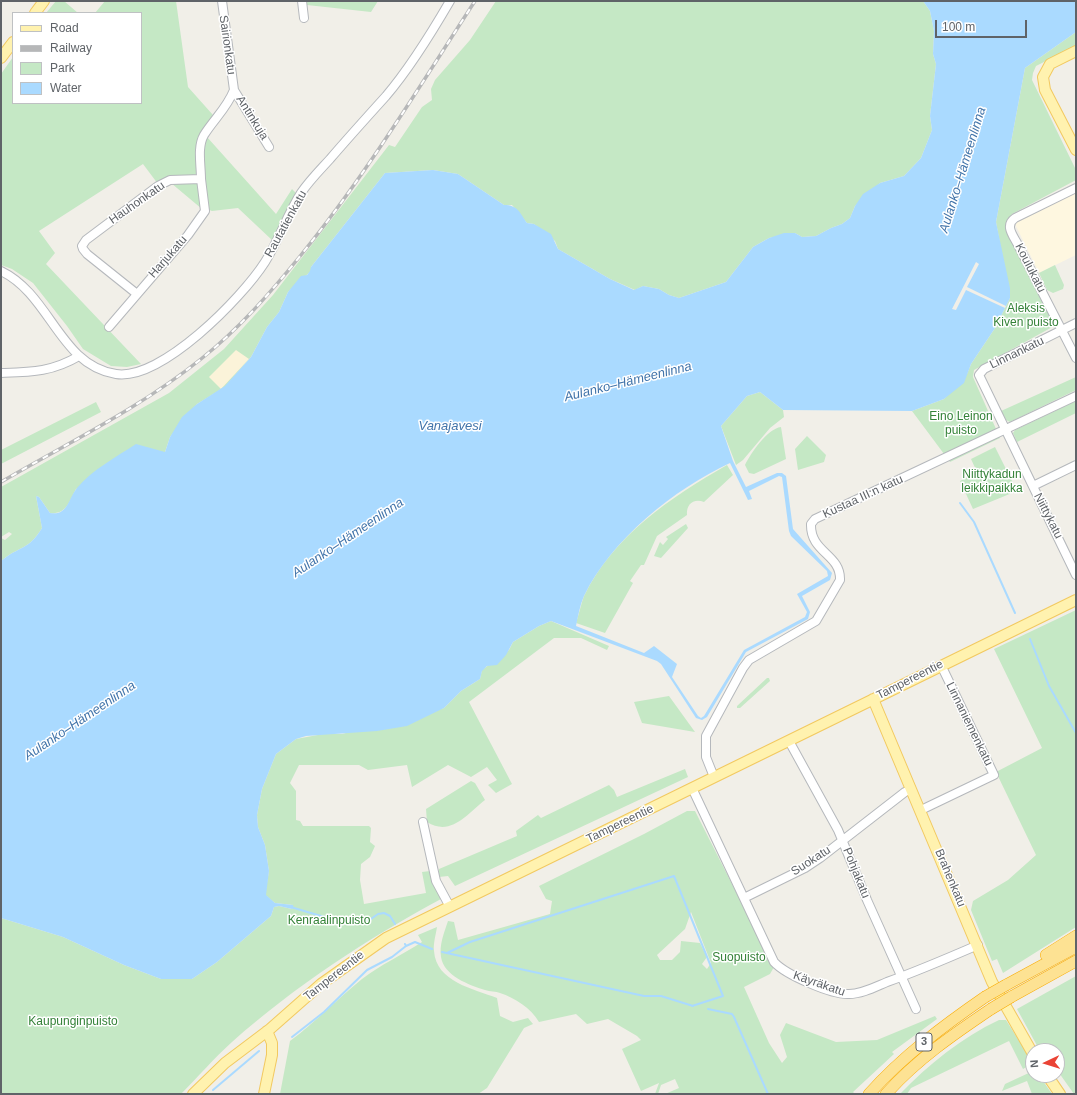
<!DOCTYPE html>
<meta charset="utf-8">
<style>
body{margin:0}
#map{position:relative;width:1077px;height:1095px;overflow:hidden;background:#f1efe8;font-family:Helvetica,sans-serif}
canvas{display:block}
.frame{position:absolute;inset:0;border:2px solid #5f6368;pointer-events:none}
.legend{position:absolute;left:12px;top:12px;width:130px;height:92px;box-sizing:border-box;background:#fff;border:1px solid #bfc1c3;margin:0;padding:5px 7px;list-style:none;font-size:12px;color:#5f6368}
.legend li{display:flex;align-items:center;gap:8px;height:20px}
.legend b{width:20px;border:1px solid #bfc1c3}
.north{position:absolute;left:1025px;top:1043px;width:40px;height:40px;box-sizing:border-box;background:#fff;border:1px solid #bfc1c3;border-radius:50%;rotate:266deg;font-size:11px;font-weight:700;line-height:16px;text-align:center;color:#5f6368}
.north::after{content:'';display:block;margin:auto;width:14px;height:18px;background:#ea4335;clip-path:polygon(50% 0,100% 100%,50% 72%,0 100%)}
.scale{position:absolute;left:935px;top:20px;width:92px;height:18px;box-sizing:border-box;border:2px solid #5f6368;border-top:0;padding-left:5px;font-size:12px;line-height:14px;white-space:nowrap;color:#5f6368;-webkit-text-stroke:3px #fff;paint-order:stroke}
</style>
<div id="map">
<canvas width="1077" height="1095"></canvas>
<div class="frame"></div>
<ul class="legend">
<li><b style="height:5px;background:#fff2af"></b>Road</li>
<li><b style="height:5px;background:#b6b7b8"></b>Railway</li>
<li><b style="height:11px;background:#c5e8c5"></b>Park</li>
<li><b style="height:11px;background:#aadaff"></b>Water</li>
</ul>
<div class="north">N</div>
<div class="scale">100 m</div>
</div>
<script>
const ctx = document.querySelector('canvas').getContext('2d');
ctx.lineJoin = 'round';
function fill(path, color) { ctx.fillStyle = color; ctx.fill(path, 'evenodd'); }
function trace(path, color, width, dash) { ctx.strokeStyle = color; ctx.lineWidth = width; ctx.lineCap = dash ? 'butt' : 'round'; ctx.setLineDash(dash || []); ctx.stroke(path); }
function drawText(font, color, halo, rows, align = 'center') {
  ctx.font = font + ' Helvetica,sans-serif'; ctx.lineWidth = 3; ctx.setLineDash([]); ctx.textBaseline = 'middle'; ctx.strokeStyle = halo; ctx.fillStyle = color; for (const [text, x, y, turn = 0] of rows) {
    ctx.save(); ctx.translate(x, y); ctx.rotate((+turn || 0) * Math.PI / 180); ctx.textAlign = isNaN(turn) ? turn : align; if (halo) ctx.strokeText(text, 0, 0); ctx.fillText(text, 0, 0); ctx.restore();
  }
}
const commercial = new Path2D(`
 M1076 191V255L1039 273 1014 222Z`);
const green = new Path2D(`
 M56 1H64L78 13H46Z
 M105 1H176L188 87 213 115 202 132 197 155V174L158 184 143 164 39 231 55 253 46 264 141 364 127 367 111 366 83 349 67 326 33 283 12 269 1 265V74L13 57V103H141V13H95Z
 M305 1H378L371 12 307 5Z
 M496 1H923L930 11 934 31 933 54 936 64 930 116 932 130 921 158 904 176 880 183 855 206 850 218 842 224 831 228 816 236 802 237 795 233 769 238 753 247 726 282 679 298 669 295 659 289 643 286 635 290 610 279 558 249 555 241 534 224 527 223 512 205H504L458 174 433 170 385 173 311 267V271L288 292 279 312 267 327 251 357 225 387 197 404 170 437 165 452 76 489C70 501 66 515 50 513L39 497 36 496 42 528C29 550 19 546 1 561V538L5 540 12 534 9 532 1 537V487L169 393 224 349 273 295 389 145 395 147 422 107 432 100 431 89 435 80 470 40Z
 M1076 32V46L1036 66 1033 73 1032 80 1076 170V180L1012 214 1007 226 1056 325 974 370 973 377 1000 438 950 462 912 411 944 399 967 374 971 364 995 328 1010 298 996 222 1025 68Z
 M207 137 276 214 292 189 297 194 273 241 238 208 212 211 207 209 203 155Z
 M197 181 202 209 171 183Z
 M1055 265 1064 285 1063 289 1053 293 1047 290 1039 273Z
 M1076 377V390L1010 422 1006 420 1001 411Z
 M760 392 783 410 784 417 770 428 743 460 736 465 721 426 747 396Z
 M1076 401V413L1017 442 1013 433 1015 430Z
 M96 402 101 412 1 464V450Z
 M781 427 786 459 754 474 749 473 745 465C751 453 767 429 781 427Z
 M807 436 826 455 824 462 798 470 795 449Z
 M995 447 1017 491 973 509 960 481 977 472 971 459Z
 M727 465 733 475 704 502C694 498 686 504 687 515L657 536 644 565H641L630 581 633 583 605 633 576 623C579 614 581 604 584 596 614 535 670 498 727 465Z
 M686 524 688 528 661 558 654 556 660 542 663 545 668 539 666 537Z
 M1076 610V927L1003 973 997 959 992 961 971 910 973 901 1008 880 1036 855 996 772 1042 748 994 649Z
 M551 621 609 646 607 650 581 638H554L469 702 512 784 496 793 488 785 497 780 487 767 471 777 448 765 412 787 407 765 368 770 359 765H299L290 783 296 791V820L300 821 303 826H369L371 828 370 842 375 846 370 857 361 864 360 880 364 904 426 893 422 872 430 871 441 899C367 939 295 986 232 1042 214 1058 198 1077 181 1094H1V918L63 937 124 965 161 979H192L217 962 271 916 274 907 279 906 292 909 293 905 275 903 265 895 269 871 265 845 258 827 257 815 262 789 276 754 296 739 323 734H342L444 708 461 691 480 679 482 670 509 650 513 642 539 626Z
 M767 678H769L770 681 740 708H737V706Z
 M669 696 695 732 642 723 634 702Z
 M685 769 688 777 455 886 448 876 439 877V869L517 836 516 831 538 815 541 818 609 785 614 790 617 797Z
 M471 781 475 783 485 800C467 814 451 837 427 822L426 809Z
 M687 811H695L774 967 770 974 744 987 769 1043 782 1063 787 1057 780 1035 786 1023 836 1042 877 1040 935 1016 937 1019 892 1052 894 1054 853 1092 855 1094H665L679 1088 675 1079 661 1085 658 1094H655L659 1083 641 1091 622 1049 641 1040 637 1036 608 1019 587 1024 576 1014 539 1022C531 1008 515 998 500 993 496 991 490 992 485 990 469 985 444 976 441 957 439 945 444 933 448 921L454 922 458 940 550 914 552 901 546 899 539 886 644 834ZM691 912 711 963 707 969 702 964 707 957 700 943 681 941 680 952 672 960H660L657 955 685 929Z
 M437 927C436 934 433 944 434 951 436 982 474 989 497 998L500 1016 513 1022 528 1018 533 1024 524 1028 487 1088 478 1094H280L290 1041C316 1022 337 999 362 979 380 965 402 955 422 942L418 935Z
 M1076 976V1094H1074L1057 1070 1061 1063 1059 1056H1057V1051H1040L1017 1009Z
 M999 1020H1006L1033 1063 1023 1069 1009 1041 911 1088 907 1094H900C929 1064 961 1038 999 1020Z
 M1033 1071V1075H1039L1052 1094H1032L1027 1081 1002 1091 1005 1084Z`);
const sand = new Path2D(`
 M236 350 249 359 221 389 209 377Z`);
const water = new Path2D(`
 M923 1H1076V32L1025 68 996 222 1010 288V298L995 328 971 364 964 383 944 399 912 411 783 410 760 392 747 396 721 426 733 461 746 487 777 473H782L786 476 793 529 832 573 830 580 802 596 810 612 808 619 746 652 707 717 702 720 696 718 661 664 657 661 551 621 539 626 513 642 506 655 497 665 487 666 482 671 480 679 461 691 444 708 407 726 377 731 306 736 296 739 276 754 262 789 257 815 258 827 265 845 269 871 266 895 275 903 293 905 294 908 292 909 279 906 274 907 271 916 217 962 192 979H161L124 965 63 937 1 918V561C19 546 29 550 42 528L36 496 39 497 50 513C68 516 68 499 77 488 92 470 116 457 136 444L165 452 170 437 182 417 197 404 225 386 251 357 267 327 279 312 288 292 301 276 307 275 310 271 311 267 385 173 433 170 458 174 504 205C518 205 520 213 527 223L534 224 551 234 558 249 610 279 634 290 643 286 659 289 669 295 679 298 726 282 753 247 769 238 784 233H795L802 237 816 236 831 228 842 224 850 218 855 206 863 194 880 183 904 176 921 158 932 130 930 116 936 64 933 54 934 31 930 11ZM730 463 748 500 752 499 749 491 779 476 782 477 789 531 791 536 827 571 828 576 797 594 807 612 805 617 744 650 704 716 701 718 698 716 672 677 677 664 654 646 644 653 576 626C578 616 580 605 584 596 611 540 674 489 730 463Z`);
const pier = new Path2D(`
 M976 262 979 264 967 287 1006 306 1005 308 966 290 956 310 952 309Z`);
const stream = new Path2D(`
 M960 503 974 522 1015 613
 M1030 639 1049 686 1076 733
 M294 908 348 924 371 919 378 914 384 913 390 916 395 924
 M405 944 406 946 415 942 432 949
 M442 952 644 996H661L693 1006
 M447 953 470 942 674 876 723 996 692 1006
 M708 1009 732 1014 734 1017 768 1094
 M292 1037 324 1012 367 970 392 957 406 946
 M213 1090 259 1051`);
const minor = new Path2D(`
 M222 1 234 90 269 147
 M302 1 304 18
 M1076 188 1015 218C1005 225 1012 234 1017 243L1076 358
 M1 271C51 295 59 365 116 374 161 381 242 298 265 262 279 240 287 215 301 193 309 181 320 170 330 159 348 138 367 117 386 96 409 69 432 32 450 1
 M137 294 87 254 83 249 82 246 86 240 158 186 170 180 201 179C201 165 197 147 204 135 214 119 227 108 234 90
 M1076 323 984 369 979 375 1076 575
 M109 327 188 235 205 211 201 179
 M1 373C31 372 52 372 79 356
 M1033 486 1076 465
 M789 741 838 830 867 900 916 1009
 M714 777 706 757V736L743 668 749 660 816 621 840 580C841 554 810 553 811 524L815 519 1076 396
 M692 788 774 962C786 975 832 995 849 994 862 994 875 987 887 982 918 971 948 958 978 945
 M921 810 994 775 941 665
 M423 822 436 881 450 907
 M744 898 805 868 820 858 905 792 911 789`);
const major = new Path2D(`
 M35 13 44 1
 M1076 51 1050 64 1043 77 1045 90 1076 150
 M1 58 13 42
 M873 699 992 982 1033 1054
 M1047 1075 1060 1094
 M193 1094 225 1063 270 1029 321 984 386 938 1076 600
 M264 1094 272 1055V1043L267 1031`);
const highway = new Path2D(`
 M1046 955 1076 936
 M1006 985 1076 947
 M1011 997 1076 961
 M869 1094C903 1056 943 1026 985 997
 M886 1094C916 1060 954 1034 991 1009`);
const rail = new Path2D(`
 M1 482C68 443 140 408 201 359 239 329 271 292 301 255 366 175 419 87 475 1`);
const highwayBridge = new Path2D(`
 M985 997 1006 985
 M991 1009 1011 997`);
const shields = [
 [924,1042,16]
];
const shieldNames = [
 ["3",924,1042]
];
const streetNames = [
 ["Sairionkatu",227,45,82],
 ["Antinkuja",252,118,58],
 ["Hauhonkatu",137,203,-35],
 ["Rautatienkatu",286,224,-61],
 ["Harjukatu",168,257,-49],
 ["Koulukatu",1030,268,63],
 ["Linnankatu",1017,353,-26],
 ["Kustaa III:n katu",863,497,-25],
 ["Niittykatu",1048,516,63],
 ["Tampereentie",910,680,-27],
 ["Linnaniemenkatu",969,724,64],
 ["Tampereentie",620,824,-26],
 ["Suokatu",811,861,-33],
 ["Pohjakatu",856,873,68],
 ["Brahenkatu",950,878,67],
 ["Tampereentie",334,976,-38],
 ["Käyräkatu",819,984,19]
];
const parkNames = [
 ["Aleksis",1026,309],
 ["Kiven puisto",1026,323],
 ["Eino Leinon",961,417],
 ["puisto",961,431],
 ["Niittykadun",992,475],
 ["leikkipaikka",992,489],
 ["Kenraalinpuisto",329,921],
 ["Suopuisto",739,958],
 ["Kaupunginpuisto",73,1022]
];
const waterNames = [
 ["Aulanko–Hämeenlinna",963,170,-73],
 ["Aulanko–Hämeenlinna",628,382,-14],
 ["Vanajavesi",450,426],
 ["Aulanko–Hämeenlinna",348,538,-34],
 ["Aulanko–Hämeenlinna",80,721,-34]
];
fill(commercial, '#fef7e0');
fill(green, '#c5e8c5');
fill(sand, '#fbf3d9');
fill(water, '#aadaff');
fill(pier, '#f1efe8');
trace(stream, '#aadaff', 2);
trace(minor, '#b5b8bc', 10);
trace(major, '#f2c960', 12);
trace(highway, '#f9ab00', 12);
trace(minor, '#fff', 8);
trace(major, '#fff2af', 10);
trace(highway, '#fde293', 11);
trace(rail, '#b6b7b8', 3.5);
trace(rail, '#fff', 2, [6]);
trace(highwayBridge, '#f9ab00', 12, []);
trace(highwayBridge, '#fde293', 11);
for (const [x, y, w] of shields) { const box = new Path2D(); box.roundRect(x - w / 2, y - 9, w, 18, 3); ctx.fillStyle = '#fff'; ctx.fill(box); trace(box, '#5f6368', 1); }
drawText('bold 11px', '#5f6368', null, shieldNames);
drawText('12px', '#5f6368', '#fff', streetNames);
drawText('12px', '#348238', '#fff', parkNames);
drawText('italic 13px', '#4174aa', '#fff', waterNames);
</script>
